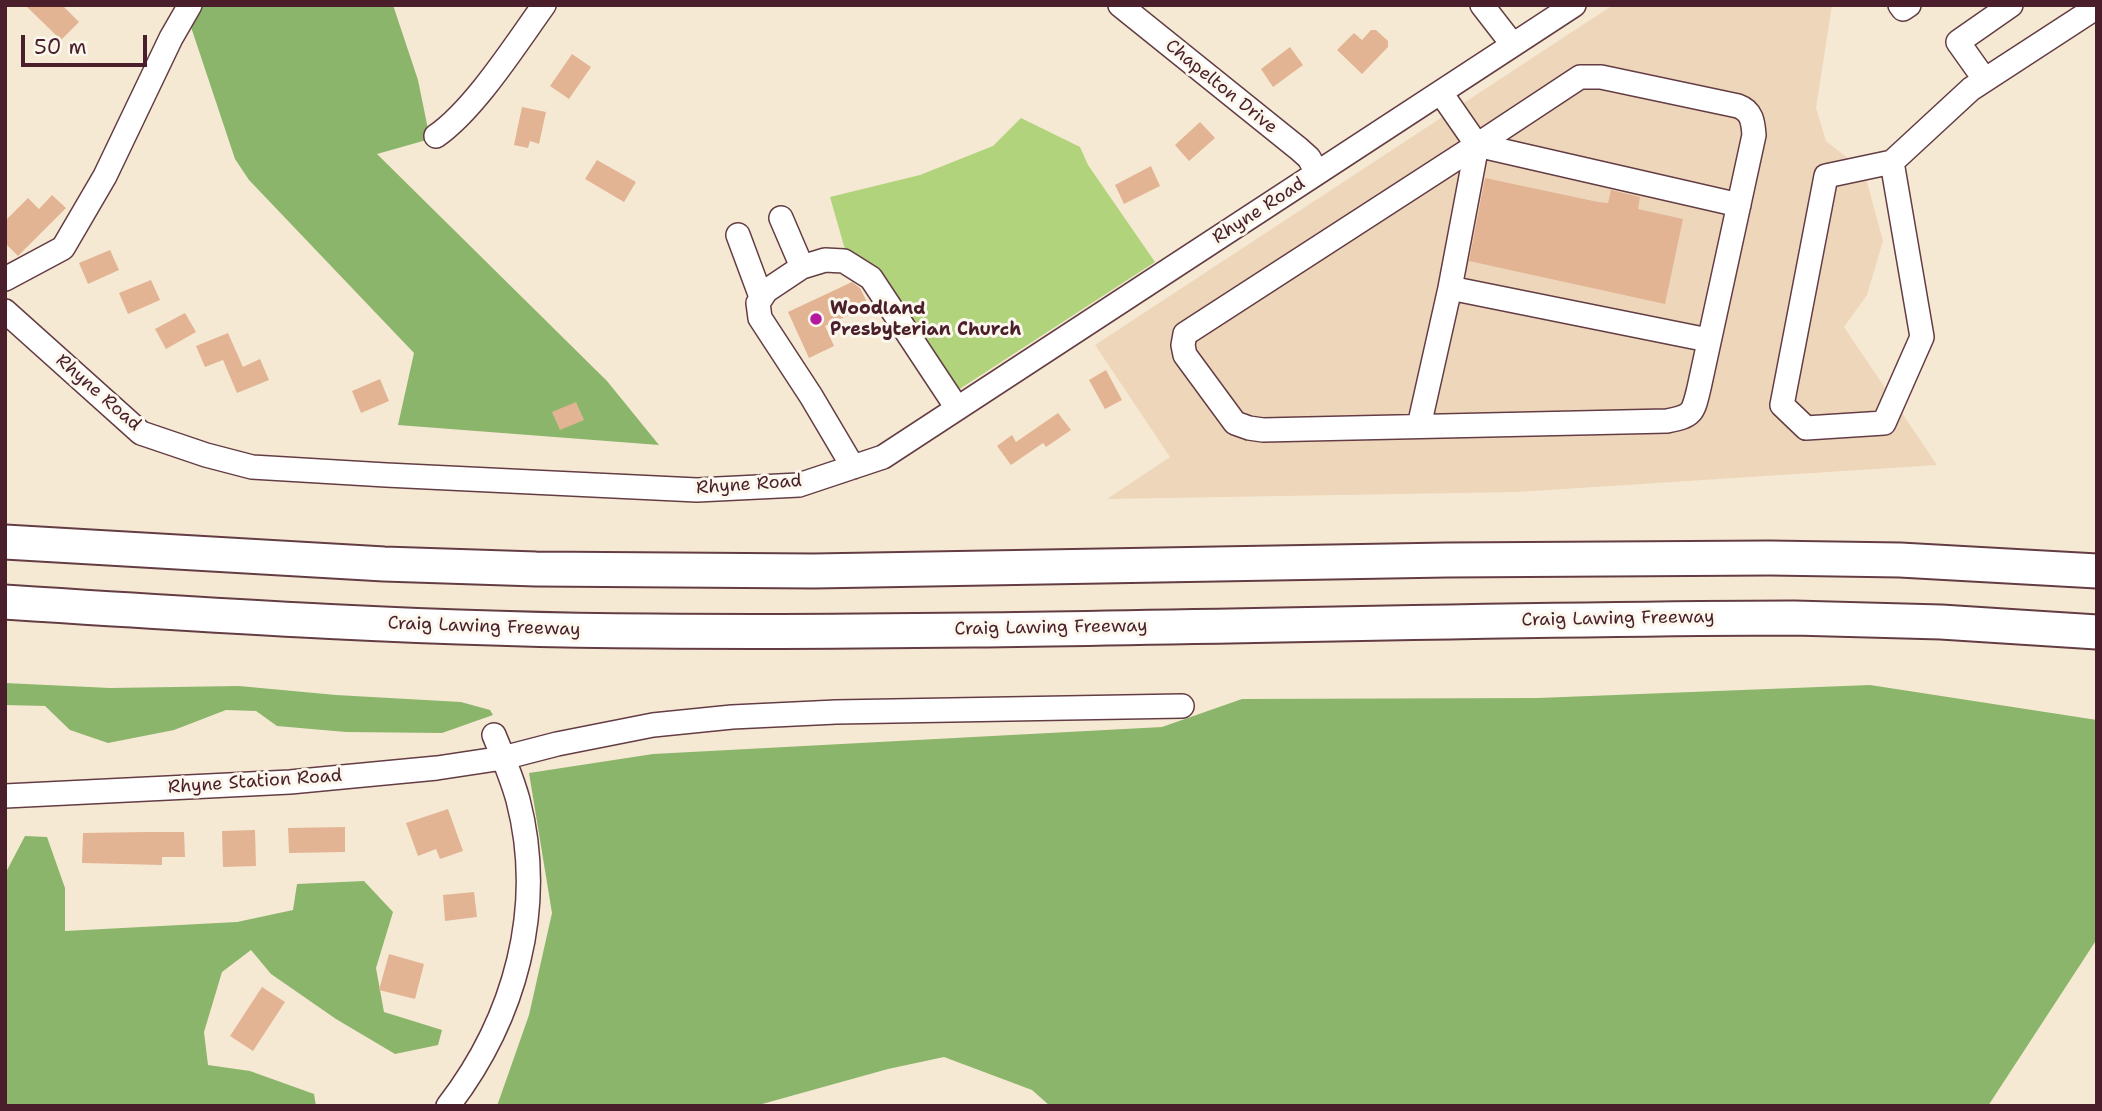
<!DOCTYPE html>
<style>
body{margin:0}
#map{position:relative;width:2102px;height:1111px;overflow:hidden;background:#f6e9d3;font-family:"Shantell Sans",sans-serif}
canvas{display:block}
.frame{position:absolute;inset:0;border:7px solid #4a1f2b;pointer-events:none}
.scale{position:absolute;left:21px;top:35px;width:126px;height:32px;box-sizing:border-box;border:4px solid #4a1f2b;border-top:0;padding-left:9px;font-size:21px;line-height:24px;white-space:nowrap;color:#4a1f2b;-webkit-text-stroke:5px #fbf7ec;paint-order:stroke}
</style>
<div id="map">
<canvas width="2102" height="1111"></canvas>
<div class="frame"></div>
<div class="scale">50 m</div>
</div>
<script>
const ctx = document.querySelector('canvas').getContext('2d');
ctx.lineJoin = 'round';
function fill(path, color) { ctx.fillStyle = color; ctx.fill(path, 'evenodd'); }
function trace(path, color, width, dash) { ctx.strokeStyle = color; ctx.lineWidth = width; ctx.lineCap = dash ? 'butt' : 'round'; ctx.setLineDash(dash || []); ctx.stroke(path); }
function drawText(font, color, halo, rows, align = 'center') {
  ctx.font = font + ' "Shantell Sans",sans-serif'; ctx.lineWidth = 6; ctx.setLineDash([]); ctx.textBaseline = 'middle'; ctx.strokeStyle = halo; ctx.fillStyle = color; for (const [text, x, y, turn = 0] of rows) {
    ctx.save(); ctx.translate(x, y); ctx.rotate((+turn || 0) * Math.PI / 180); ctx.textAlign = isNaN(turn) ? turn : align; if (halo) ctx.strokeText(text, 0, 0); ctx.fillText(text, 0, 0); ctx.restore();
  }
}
const built = new Path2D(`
 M1613 5H1832L1816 108 1826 141 1864 171 1883 241 1867 295 1844 327 1937 465 1517 492 1107 499 1170 457 1095 345Z`);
const green = new Path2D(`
 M1021 118 1080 147 1088 165 1155 262 955 392 910 329 893 289 871 269 846 253 830 197 920 175 993 146Z`);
const forest = new Path2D(`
 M196 5H393L418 80 430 139 377 154 607 381 659 445 398 425 414 353 249 180 235 159 189 21Z
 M5 683 110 688 239 686 336 695 461 702 490 710 493 715 442 733 346 732 277 726 256 711 226 710 174 730 108 743 70 730 45 706 5 705Z
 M1870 685 2097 720V939L1988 1106H1050L1032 1090 944 1057 888 1069 755 1106H497L529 1015 552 913 529 773 653 754 1162 727 1242 699 1538 698Z
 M25 836 47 837 65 888V931L237 922 293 910 297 884 364 881 393 912 376 968 384 1012 442 1030 438 1045 395 1054 336 1019 271 974 251 950 222 972 204 1032 208 1065 250 1071 314 1094 316 1106H5V874Z`);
const building = new Path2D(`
 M25 5H62L79 22 61 40Z
 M1371 30H1376L1388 41V47L1362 74 1337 50 1354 33 1362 40Z
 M1290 47 1303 65 1273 87 1261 69Z
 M572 54 591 67 569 99 550 86Z
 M522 107 546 112 539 144 530 141 528 148 514 145Z
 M1200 122 1215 138 1189 161 1175 145Z
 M597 160 636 182 624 202 585 179Z
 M1151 166 1160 186 1124 204 1115 185Z
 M1485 178 1598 202 1608 203 1611 190 1640 197 1638 209 1683 219 1665 304 1469 261Z
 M52 195 66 208 18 256 5 243V221L28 198 39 209Z
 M110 250 119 270 88 284 79 263Z
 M151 280 160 300 128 314 119 293Z
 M852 282 860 288 869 306 825 326 834 346 809 358 788 312Z
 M185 313 196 332 166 349 155 329Z
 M228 333 243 367 260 359 269 380 237 393 223 360 205 367 196 346Z
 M1106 370 1122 400 1105 409 1089 380Z
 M380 379 389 401 361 413 352 391Z
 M576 402 584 420 560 430 552 412Z
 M1058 413 1071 430 1046 447 1043 443 1011 465 997 446 1012 435 1016 442Z
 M448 809 463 851 440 859 436 849 418 856 406 823Z
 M345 827V852L289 853 288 828Z
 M255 830 256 866 223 867 222 831Z
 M146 832H184L185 857H162V865L82 863 83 833Z
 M474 892 477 917 445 921 443 895Z
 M389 954 424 964 415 999 379 990Z
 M262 987 285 1002 253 1051 230 1036Z`);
const minor = new Path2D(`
 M1120 5 1299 149 1309 158 1317 173
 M1482 5 1513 45
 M1900 5 1903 9 1909 5
 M1985 80 1958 42 2011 5
 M1441 93 1477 145 1739 205
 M436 136C474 110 516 44 544 5
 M1477 145 1185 334 1183 345 1185 355 1235 423 1249 428 1263 430 1667 421C1693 416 1693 413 1699 388L1754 135C1753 122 1752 111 1738 106L1601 77H1580L1477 145 1450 288 1708 340
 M1892 162 1922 337 1884 423 1806 428 1782 405 1826 176 1892 162 1971 89 2097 7
 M781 218 802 267
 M738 235 761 297
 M5 279 63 248 105 176 171 38 190 5
 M5 311 141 433 206 455 252 467 386 475 697 490 799 485 883 457 1574 5
 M1419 426 1450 288
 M853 467 811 396 760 318 758 303 766 291 802 267 825 260 844 261 871 278 957 408
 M5 796 290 782 437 768 503 758 557 744 653 725 732 717 836 712 1182 706
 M448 1106C515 1019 546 908 518 800 512 778 503 757 494 735`);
const highway = new Path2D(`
 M5 542 384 564 536 569 814 571 1447 560 1770 558 1900 560 2097 571
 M5 602C221 616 436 630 652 631 1033 634 1413 619 1794 618L1941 622 2097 632`);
const markers = [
 [816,319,7,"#b5179e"]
];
const streetNames = [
 ["Chapelton Drive",1221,87,39],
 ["Rhyne Road",1259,211,-33],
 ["Rhyne Road",98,393,41],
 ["Rhyne Road",749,485,-4],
 ["Craig Lawing Freeway",1618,619,-1],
 ["Craig Lawing Freeway",484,627,2],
 ["Craig Lawing Freeway",1051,628,-1],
 ["Rhyne Station Road",255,782,-4]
];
const poiNames = [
 ["Woodland",830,309],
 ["Presbyterian Church",830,330]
];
fill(built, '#eed6bb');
fill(green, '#b0d37c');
fill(forest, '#8cb56c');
fill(building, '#e2b493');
trace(minor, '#643d44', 26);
trace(highway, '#643d44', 37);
trace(minor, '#fff', 23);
trace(highway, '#fff', 33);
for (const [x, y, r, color] of markers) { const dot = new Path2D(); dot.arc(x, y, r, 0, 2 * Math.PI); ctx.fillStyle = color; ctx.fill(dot); trace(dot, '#fbf7ec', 2.5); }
drawText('18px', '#4a1f2b', '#fbf7ec', streetNames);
drawText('bold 18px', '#4a1f2b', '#fbf7ec', poiNames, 'left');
</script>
